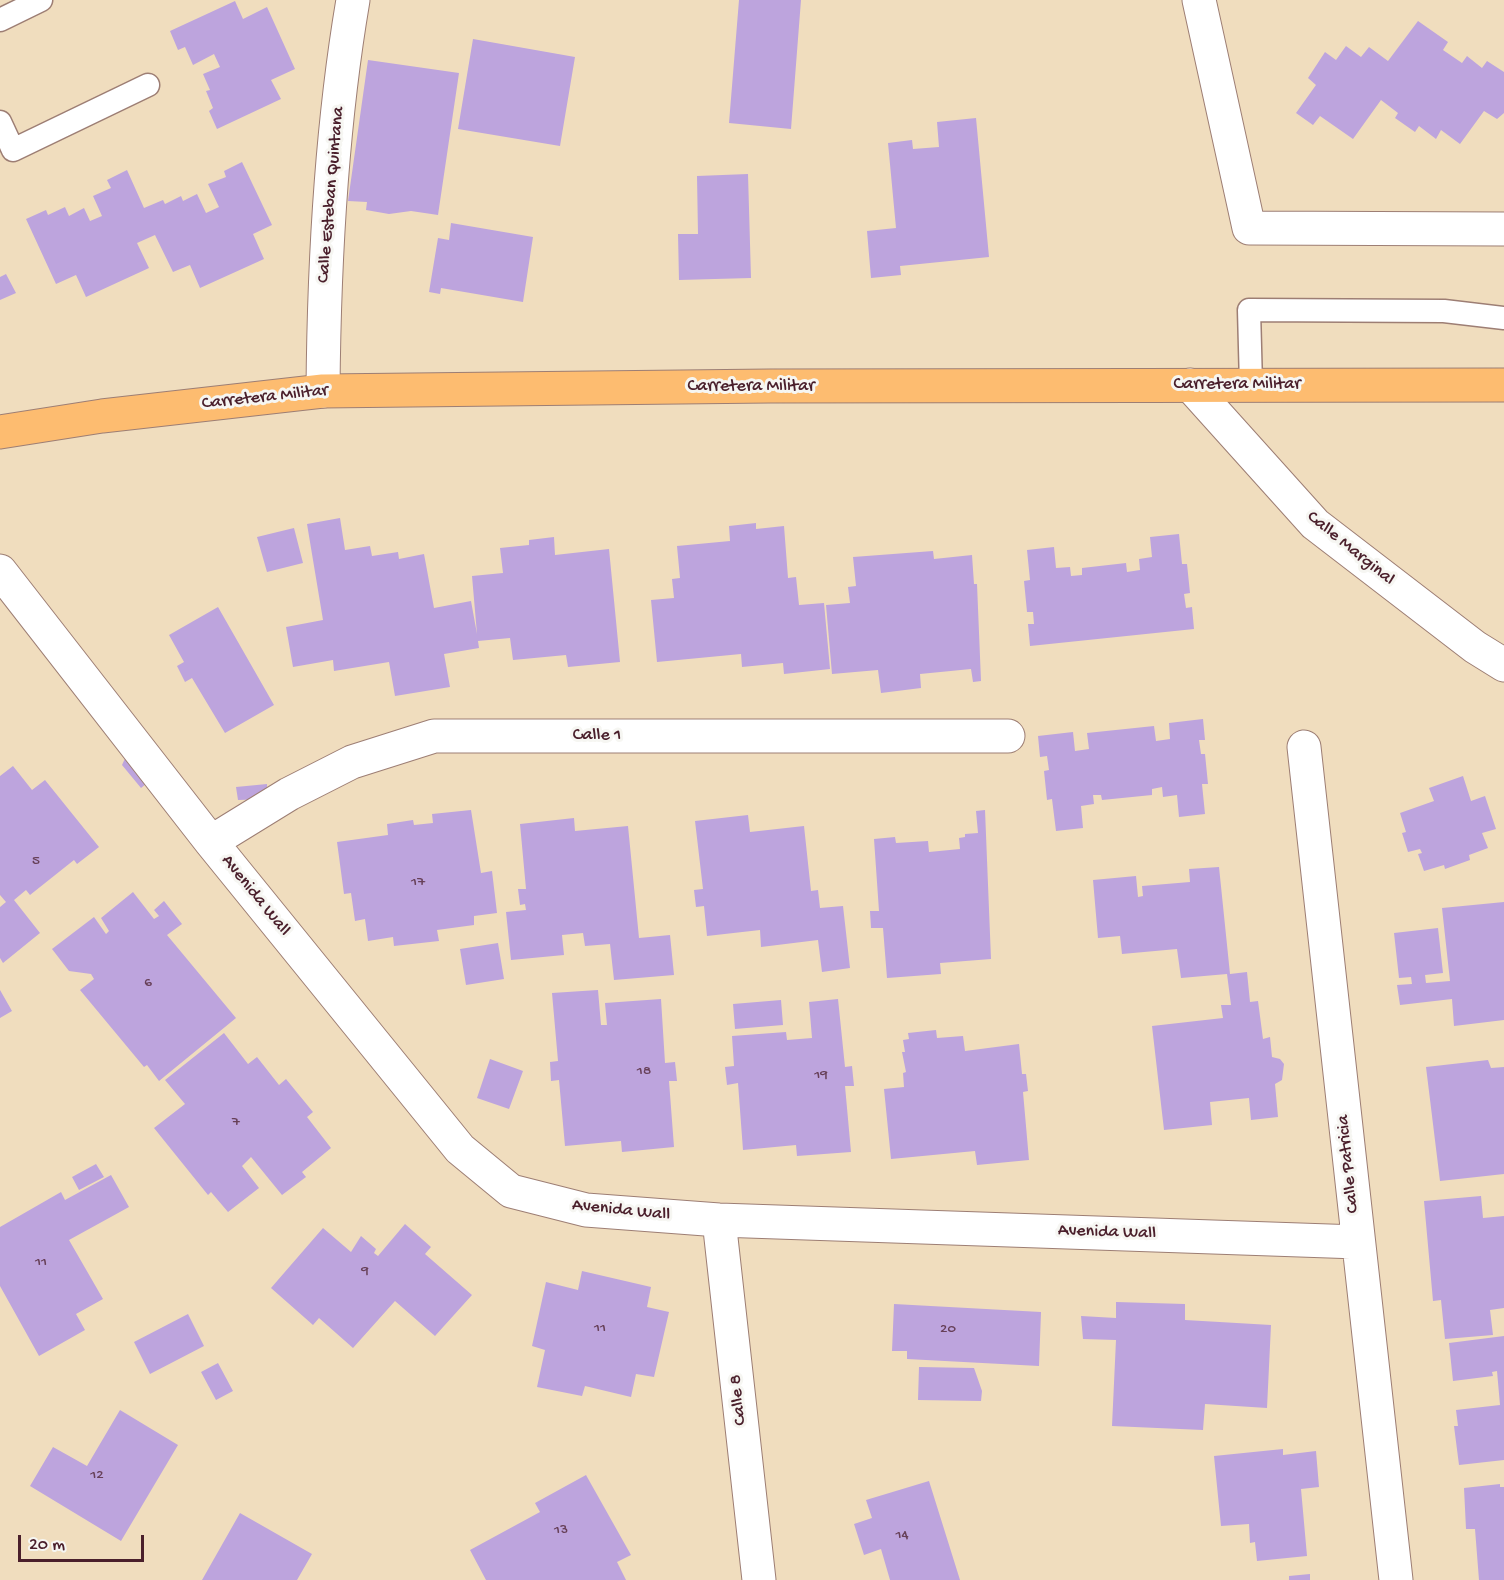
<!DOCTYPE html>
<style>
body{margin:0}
#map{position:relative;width:1504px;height:1580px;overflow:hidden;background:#f0ddbe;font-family:"Gochi Hand",sans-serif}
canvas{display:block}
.scale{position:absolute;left:18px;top:1535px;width:126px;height:27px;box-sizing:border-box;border:3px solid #4a1f2b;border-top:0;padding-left:8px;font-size:18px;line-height:21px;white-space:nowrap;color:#4a1f2b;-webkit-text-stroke:4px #f6f6f2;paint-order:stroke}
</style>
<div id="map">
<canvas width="1504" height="1580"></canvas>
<div class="scale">20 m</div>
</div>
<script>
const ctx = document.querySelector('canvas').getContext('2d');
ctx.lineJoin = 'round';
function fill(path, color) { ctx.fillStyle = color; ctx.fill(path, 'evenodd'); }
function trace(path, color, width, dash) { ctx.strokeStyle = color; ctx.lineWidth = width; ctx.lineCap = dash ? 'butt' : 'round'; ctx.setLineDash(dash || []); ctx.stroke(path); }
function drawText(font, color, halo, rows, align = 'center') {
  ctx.font = font + ' "Gochi Hand",sans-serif'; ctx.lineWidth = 6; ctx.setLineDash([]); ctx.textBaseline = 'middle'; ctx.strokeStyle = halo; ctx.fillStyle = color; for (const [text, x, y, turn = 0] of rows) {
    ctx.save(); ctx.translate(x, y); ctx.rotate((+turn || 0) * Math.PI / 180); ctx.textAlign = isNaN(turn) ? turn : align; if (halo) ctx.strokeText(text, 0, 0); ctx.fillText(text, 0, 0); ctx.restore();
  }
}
const building = new Path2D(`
 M739 0H801L791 129 729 123Z
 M235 1 243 19 267 7 295 69 271 80 281 99 217 129 209 111 213 108 206 91 210 90 203 74 220 67 214 54 193 65 185 47 178 50 170 31Z
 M1418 21 1448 42 1443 50 1462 63 1467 56 1482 68 1487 61 1504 72V113L1497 119 1484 111 1460 144 1441 130 1436 139 1419 126 1415 132 1395 118 1398 113 1381 100 1353 139 1320 116 1313 125 1296 113 1316 85 1308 78 1325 52 1336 60 1346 46 1361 57 1369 47 1388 61Z
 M473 39 575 57 560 146 458 129Z
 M368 60 459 73 438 215 411 211 389 214 366 210 367 202 348 201Z
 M976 118 989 257 900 266 901 275 871 278 867 231 896 228 888 143 912 140 913 149 939 147 937 122Z
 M242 162 272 225 253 234 264 259 200 288 190 265 173 272 155 235 137 243 149 268 86 297 76 275 56 284 26 219 46 210 48 215 65 207 69 216 84 208 90 221 102 216 93 196 111 188 107 180 127 170 144 208 163 200 165 204 181 196 183 201 197 194 206 213 219 207 208 184 226 177 224 171Z
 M748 174 751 278 679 280 678 234H698L697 176Z
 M451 223 533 237 523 302 441 288 440 294 429 292 438 238 449 240Z
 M6 274 16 293 0 300V277Z
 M340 518 345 550 370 546 372 556 398 552 399 559 424 554 434 608 471 601 477 634 472 576 503 573 500 548 529 545V540L554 537 555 555 609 549 620 662 568 667 566 655 513 660 510 638 478 641 479 648 444 654 450 687 395 696 389 662 334 671 333 660 293 667 286 627 323 620 307 524Z
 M756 523V529L784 526 788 578 796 577 799 605 824 603 830 669 784 674 783 663 742 667 741 654 657 662 651 600 674 598 672 579 680 578 677 546 730 541 729 526Z
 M294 528 303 563 267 572 257 537Z
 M1179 534 1182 564H1187L1190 593 1184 594 1186 608 1192 607 1194 629 1030 646 1028 624H1034L1033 612H1027L1024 581 1030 580 1027 550 1054 547 1056 568 1070 567 1071 576 1082 575V568L1126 563 1127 572 1140 570 1139 559 1152 557 1150 537Z
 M933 551 934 559 972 555 974 584H977L981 681 973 682 971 669 920 674 921 688 881 693 878 670 832 674 826 605 850 603 848 587 856 586 853 557Z
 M218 607 274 705 225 733 192 678 185 682 177 666 184 662 169 635Z
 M1203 719 1205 740H1199L1201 754H1205L1208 784H1202L1205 814 1179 817 1177 795 1163 797 1162 787 1152 789V795L1102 800 1101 795H1093L1094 804 1081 806 1083 828 1056 831 1052 799 1047 800 1044 771 1049 770 1047 756 1040 757 1038 736 1073 732 1075 751 1089 749 1087 733 1154 726 1156 741 1170 739 1169 723Z
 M127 754 152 779 141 788 122 765Z
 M13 766 32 790 45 780 99 847 77 864 74 860 30 895 26 890 14 900 40 933 3 963 0 958V907L6 902 0 895V776Z
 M1463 776 1471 801 1485 796 1496 829 1482 833 1488 848 1469 855 1470 860 1445 869 1444 865 1424 871 1418 854 1422 853 1420 849 1408 852 1402 833 1406 832 1400 813 1434 801 1429 788Z
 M267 784V799L238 800 236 787Z
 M471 810 481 873 492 871 497 913 474 916V925L437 930 439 941 394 946 393 937 368 941 365 919 355 921 351 893 344 894 337 842 388 835 387 824 413 820 414 825 433 823 432 814Z
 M985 810 991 959 940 963 941 974 887 978 883 928H871L870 911H879L874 839 895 837 896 843 928 841 929 852 960 849 959 838 965 837V834L978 833 976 811Z
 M748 815 750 832 804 826 811 891 818 890 820 908 843 906 850 968 822 972 818 940 761 947 760 930 707 936 704 906 696 907 694 890 703 889 695 821Z
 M574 818 575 831 628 826 639 938 670 935 674 975 614 980 610 944 585 946 583 933 562 935 564 955 511 960 506 912 526 910 525 904 520 905 518 889H526L520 824Z
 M1219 867 1230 974 1247 972 1250 1002 1258 1001 1263 1039 1270 1037 1272 1057 1280 1059 1284 1064 1282 1080 1275 1084 1278 1117 1251 1120 1249 1098 1210 1102 1212 1125 1164 1130 1152 1026 1223 1018 1221 1005H1231L1227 974 1181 978 1177 949 1122 954 1120 936 1098 938 1093 880 1136 876 1138 897 1143 896 1142 886 1190 882 1189 869Z
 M133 892 154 919 159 916 154 910 164 901 182 924 167 935 236 1018 159 1081 147 1065 144 1067 80 990 94 979 91 974 69 971 52 949 94 917 106 934 109 931 101 918Z
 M1504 902V1020L1454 1026 1452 999 1400 1005 1397 985 1412 984 1411 977 1399 978 1394 933 1438 928 1443 973 1425 975 1426 983 1450 981 1442 908Z
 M498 943 504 979 466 985 460 949Z
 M0 990 12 1011 0 1018Z
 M598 990 601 1025H607L605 1003 661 999 665 1063 675 1062 677 1081H669L674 1147 622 1152 621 1141 565 1146 559 1080 551 1081 550 1062 558 1061 552 993Z
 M838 999 845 1067 852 1066 854 1086H845L851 1152 797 1156 796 1145 743 1150 738 1083 727 1085 725 1067 734 1066 732 1036 786 1032 787 1040 812 1038 809 1002Z
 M781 1000 783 1025 735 1029 733 1004Z
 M936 1030 937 1038 963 1036 965 1051 1019 1044 1022 1074H1026L1028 1091 1023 1092 1029 1160 977 1165 975 1151 891 1159 884 1089 904 1087 903 1073 906 1072 902 1052H905L903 1040 909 1039 908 1033Z
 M224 1033 248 1064 257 1057 279 1085 286 1079 313 1112 307 1117 331 1148 302 1172 306 1177 282 1195 251 1157 242 1166 259 1188 228 1212 211 1192 208 1195 154 1128 185 1104 165 1080Z
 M490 1059 523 1071 509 1109 477 1098Z
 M1488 1060 1491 1068 1504 1067V1174L1440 1181 1426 1067Z
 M96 1164 104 1177 79 1190 72 1177Z
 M111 1175 129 1207 69 1240 103 1299 76 1314 85 1330 39 1356 0 1286V1227L61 1192 65 1200Z
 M1481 1196 1483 1218 1504 1216V1308L1490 1310 1493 1335 1445 1339 1441 1300 1433 1301 1424 1201Z
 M405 1224 431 1247 425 1254 472 1295 435 1336 395 1301 353 1348 319 1318 313 1325 271 1288 323 1228 351 1252 361 1236 376 1249 374 1253 378 1256Z
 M582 1271 651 1287 647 1307 669 1312 654 1377 636 1374 631 1397 585 1386 582 1396 537 1387 545 1350 532 1346 546 1282 578 1290Z
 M1116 1302 1185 1304V1320L1271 1325 1267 1408 1205 1404 1203 1430 1112 1426 1116 1340 1083 1339 1081 1316 1116 1318Z
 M894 1304 1041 1312 1039 1366 907 1359V1351H892Z
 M188 1314 204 1346 150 1374 134 1342Z
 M1504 1336V1460L1459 1465 1454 1426H1458L1456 1410 1500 1405 1497 1371 1492 1372 1493 1376 1453 1381 1449 1343Z
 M218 1363 233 1391 216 1400 201 1372Z
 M919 1367 974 1368 982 1391 981 1401 918 1400Z
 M120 1410 178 1445 121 1541 30 1486 53 1447 87 1466Z
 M1283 1449V1455L1316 1451 1319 1487 1301 1489 1307 1556 1257 1561 1255 1542 1250 1543 1249 1524 1221 1526 1214 1456Z
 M586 1475 631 1555 617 1562 626 1580H486L470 1550 540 1512 535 1503Z
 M929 1481 960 1580H890L881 1549 864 1555 854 1524 872 1518 866 1500Z
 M1500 1484V1487H1504V1580H1479L1475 1529H1466L1464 1488Z
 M240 1513 312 1554 297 1580H202Z
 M1310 1574V1580H1289V1576Z`);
const lane = new Path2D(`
 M0 20 41 0
 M0 122 13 150 148 85
 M1251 385 1249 310 1444 311 1504 318`);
const street = new Path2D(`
 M1199 0 1249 228 1504 229
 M1190 385 1315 524 1475 647 1504 665
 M323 391C324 260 331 129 353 0
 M0 571 211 842 460 1149 511 1191 586 1210 719 1220 1358 1242
 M1304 747 1396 1580
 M211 842 289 794 352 762 434 736H1008
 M719 1220 759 1580`);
const primary = new Path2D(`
 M0 432 102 416 323 391 770 386 1504 385`);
const numberNames = [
 ["5",36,862],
 ["17",418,883],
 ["6",148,984],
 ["18",644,1072],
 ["19",821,1076],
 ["7",236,1123],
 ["11",41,1263],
 ["9",365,1272],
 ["11",600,1329],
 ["20",948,1330],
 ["12",97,1476],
 ["13",561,1531],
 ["14",902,1536]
];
const streetNames = [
 ["Calle Esteban Quintana",332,195,-85],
 ["Carretera Militar",1237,385],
 ["Carretera Militar",751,387],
 ["Carretera Militar",265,398,-6],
 ["Calle Marginal",1350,549,39],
 ["Calle 1",597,736],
 ["Avenida Wall",255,896,51],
 ["Calle Patricia",1349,1164,-96],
 ["Avenida Wall",621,1211,6],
 ["Avenida Wall",1107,1233,2],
 ["Calle 8",739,1400,-96]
];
fill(building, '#bda4dd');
trace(lane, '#9d7e74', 25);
trace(street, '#9d7e74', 35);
trace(primary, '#9d7e74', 35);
trace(lane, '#fff', 22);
trace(street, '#fff', 33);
trace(primary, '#fdbc70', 33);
drawText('15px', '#674058', null, numberNames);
drawText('18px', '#4a1f2b', '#f6f6f2', streetNames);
</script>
